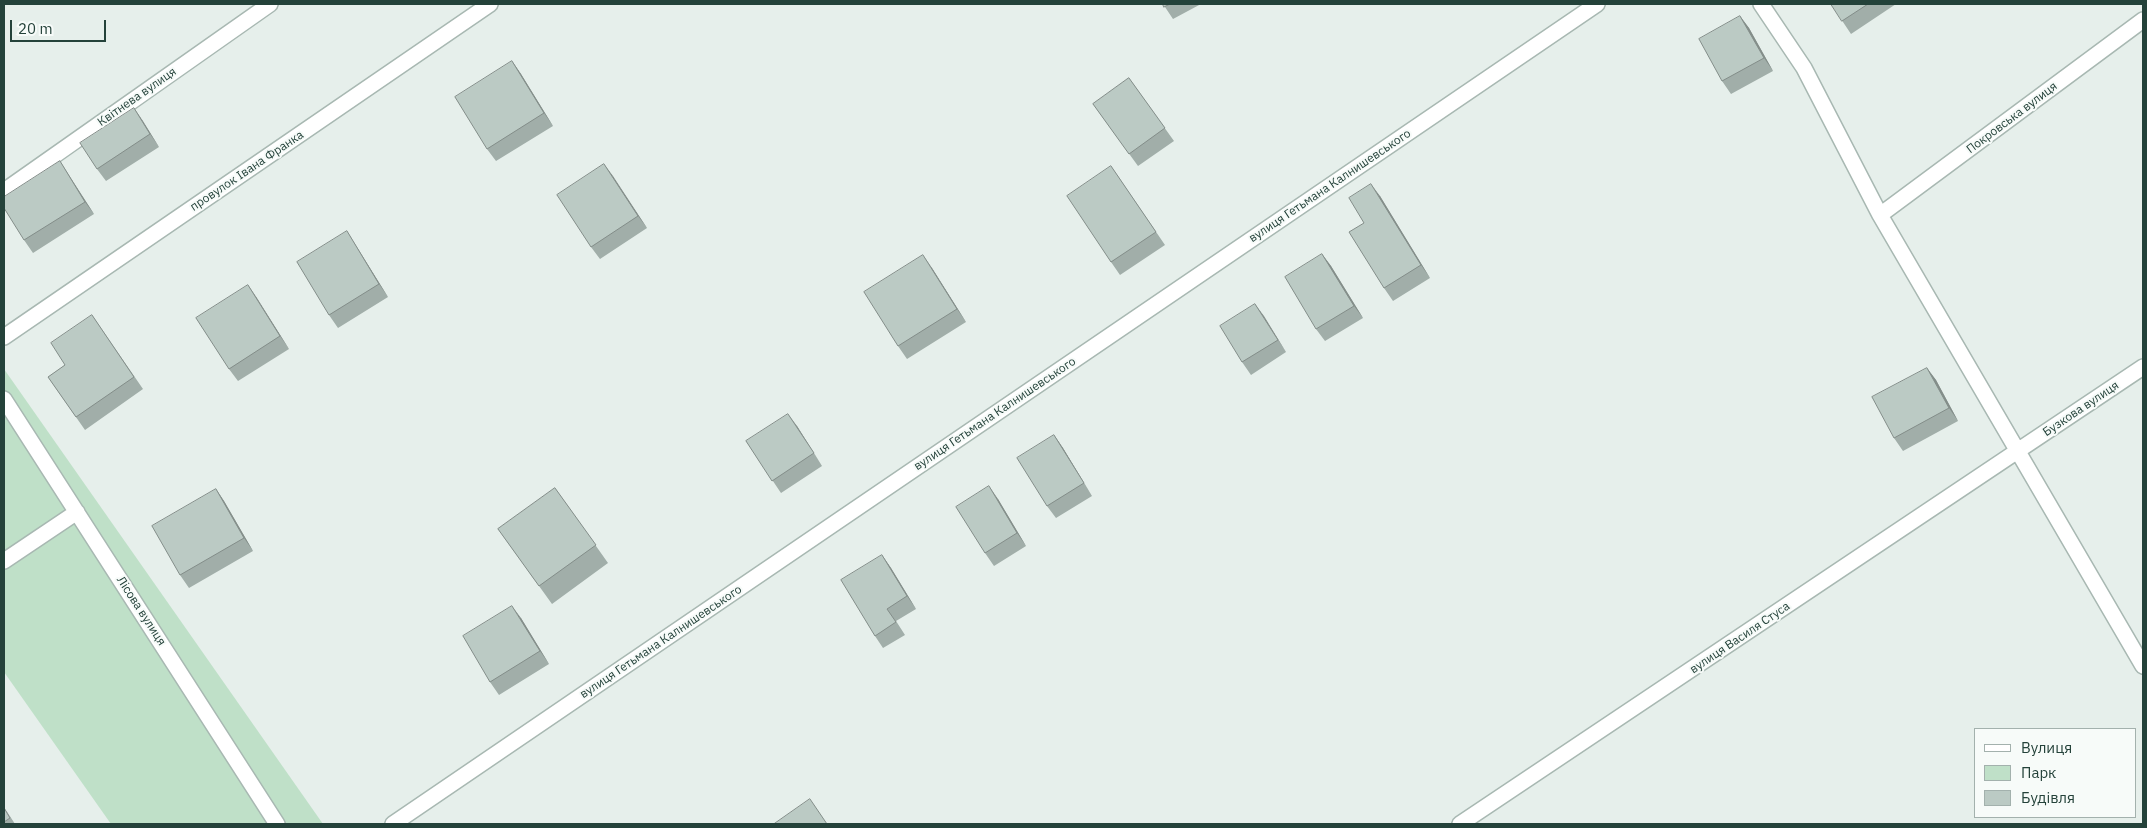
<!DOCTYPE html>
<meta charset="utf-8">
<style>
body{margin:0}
#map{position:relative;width:2147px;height:828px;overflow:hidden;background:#e6efeb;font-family:"IBM Plex Sans",sans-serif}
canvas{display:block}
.frame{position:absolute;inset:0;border:5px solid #24423a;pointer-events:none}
.legend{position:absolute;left:1974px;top:728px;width:162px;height:90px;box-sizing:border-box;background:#f7fbf9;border:1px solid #a3b1ad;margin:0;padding:6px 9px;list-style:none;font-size:15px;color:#24423a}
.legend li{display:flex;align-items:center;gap:10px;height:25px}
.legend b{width:25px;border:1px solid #a3b1ad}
.scale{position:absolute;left:10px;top:20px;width:96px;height:22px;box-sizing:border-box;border:2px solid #24423a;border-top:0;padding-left:6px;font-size:15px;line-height:18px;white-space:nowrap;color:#24423a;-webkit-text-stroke:4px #f7fbf9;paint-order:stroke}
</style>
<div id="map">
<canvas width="2147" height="828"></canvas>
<div class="frame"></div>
<ul class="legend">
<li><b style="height:6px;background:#fff"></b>Вулиця</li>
<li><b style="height:14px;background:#bfe0c8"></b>Парк</li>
<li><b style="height:14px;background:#bbcac4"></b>Будівля</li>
</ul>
<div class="scale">20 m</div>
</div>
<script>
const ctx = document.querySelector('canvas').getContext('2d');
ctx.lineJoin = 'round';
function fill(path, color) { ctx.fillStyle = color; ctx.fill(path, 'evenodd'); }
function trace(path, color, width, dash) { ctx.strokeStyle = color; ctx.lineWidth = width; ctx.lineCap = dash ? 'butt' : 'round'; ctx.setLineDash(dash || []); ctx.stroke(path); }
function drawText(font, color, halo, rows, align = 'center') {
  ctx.font = font + ' "IBM Plex Sans",sans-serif'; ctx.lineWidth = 4; ctx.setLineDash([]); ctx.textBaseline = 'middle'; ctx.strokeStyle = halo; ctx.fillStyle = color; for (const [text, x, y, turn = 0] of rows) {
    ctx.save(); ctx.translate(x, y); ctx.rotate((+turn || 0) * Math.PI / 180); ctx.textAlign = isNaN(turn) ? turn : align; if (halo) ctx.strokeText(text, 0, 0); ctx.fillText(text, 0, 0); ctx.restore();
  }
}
const green = new Path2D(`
 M4 369 323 824H111L4 672Z`);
const minor = new Path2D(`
 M1761 4 1804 68 1880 215 2143 666
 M4 191 270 4
 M1880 215 2143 20
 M4 337 490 4
 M4 399 277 824
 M4 561 77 512
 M393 824 1597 4
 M1460 824 2143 367`);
const wall = new Path2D(`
 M1163 4H1201L1173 19Z
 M1831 4H1896L1851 34Z
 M1740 16 1749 28 1773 71 1731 94 1722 81Z
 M512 61 521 74 553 126 496 161 487 149Z
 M1129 78 1174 141 1138 166 1093 104Z
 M134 108 159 147 106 181 97 169Z
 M60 161 94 214 33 253 24 240Z
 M604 164 647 228 600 259 591 247Z
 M1111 166 1165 245 1120 275 1111 262Z
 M1380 196 1430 278 1393 301 1384 288 1364 223Z
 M347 231 355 244 388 297 338 328 329 315Z
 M1322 254 1331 266 1363 318 1325 341 1316 329Z
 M932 268 966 322 907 359 898 346Z
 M248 285 289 349 238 381 229 369Z
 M1255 304 1286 352 1251 375 1242 362Z
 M92 315 143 389 85 430 48 377 65 365Z
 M1927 368 1936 380 1958 421 1903 451 1894 438Z
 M797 426 822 466 781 493 746 441Z
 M1054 435 1063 448 1092 496 1056 518 1047 506Z
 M555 488 608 563 552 604 498 529Z
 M216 489 224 501 253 551 189 588 180 575Z
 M998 499 1026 546 994 566 985 553Z
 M882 555 891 568 916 609 896 621 905 635 883 648 875 636Z
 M521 618 549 664 499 695 490 682Z
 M4 807 15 824H4Z`);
const shadedWall = new Path2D(`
 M1740 16 1749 28 1773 71 1764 58Z
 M512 61 521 74 553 126 544 113Z
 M134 108 143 121 159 147 150 134Z
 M60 161 68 174 94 214 85 202Z
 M604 164 613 176 647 228 638 216Z
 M1371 184 1380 196 1430 278 1421 265Z
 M347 231 355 244 388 297 379 284Z
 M1322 254 1331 266 1363 318 1354 306Z
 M923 255 932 268 966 322 957 309Z
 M248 285 257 298 289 349 280 336Z
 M1255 304 1264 316 1286 352 1278 340Z
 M1927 368 1936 380 1958 421 1949 408Z
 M788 414 797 426 822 466 814 453Z
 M1054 435 1063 448 1092 496 1084 483Z
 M989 486 998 499 1026 546 1017 533Z
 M216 489 224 501 253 551 244 538Z
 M882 555 891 568 916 609 907 596Z
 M512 606 521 618 549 664 540 651Z`);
const building = new Path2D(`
 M1163 4H1170L1164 7Z
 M1831 4H1868L1842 21Z
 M1740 16 1764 58 1722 81 1699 39Z
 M512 61 544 113 487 149 455 97Z
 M1129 78 1165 128 1129 154 1093 104Z
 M134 108 150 134 97 169 80 143Z
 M60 161 85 202 24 240 4 208V197Z
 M604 164 638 216 591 247 557 195Z
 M1111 166 1156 232 1111 262 1067 196Z
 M1371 184 1421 265 1384 288 1349 232 1364 223 1349 198Z
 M347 231 379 284 329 315 297 262Z
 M1322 254 1354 306 1316 329 1285 277Z
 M923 255 957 309 898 346 864 292Z
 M248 285 280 336 229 369 196 318Z
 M1255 304 1278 340 1242 362 1220 326Z
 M92 315 134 377 76 417 48 377 65 365 51 343Z
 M1927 368 1949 408 1894 438 1872 397Z
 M788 414 814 453 772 481 746 441Z
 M1054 435 1084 483 1047 506 1017 458Z
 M989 486 1017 533 985 553 956 507Z
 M555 488 596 545 539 586 498 529Z
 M216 489 244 538 180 575 152 526Z
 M882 555 907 596 887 609 896 622 875 636 841 580Z
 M512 606 540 651 490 682 463 636Z
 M810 799 827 824H774Z
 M4 808 10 818 4 822Z`);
const streetNames = [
 ["Квітнева вулиця",137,97,-35],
 ["Покровська вулиця",2012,118,-37],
 ["провулок Івана Франка",247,171,-34],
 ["вулиця Гетьмана Калнишевського",1330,186,-34],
 ["Бузкова вулиця",2081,409,-34],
 ["вулиця Гетьмана Калнишевського",995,414,-34],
 ["Лісова вулиця",141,611,57],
 ["вулиця Василя Стуса",1740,638,-34],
 ["вулиця Гетьмана Калнишевського",661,642,-34]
];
fill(green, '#bfe0c8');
trace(minor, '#a8b8b2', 18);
trace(minor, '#fff', 15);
fill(wall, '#a1aea9');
fill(shadedWall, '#838d89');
fill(building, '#bbcac4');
trace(building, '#838d89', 1);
drawText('12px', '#24423a', '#f7fbf9', streetNames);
</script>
